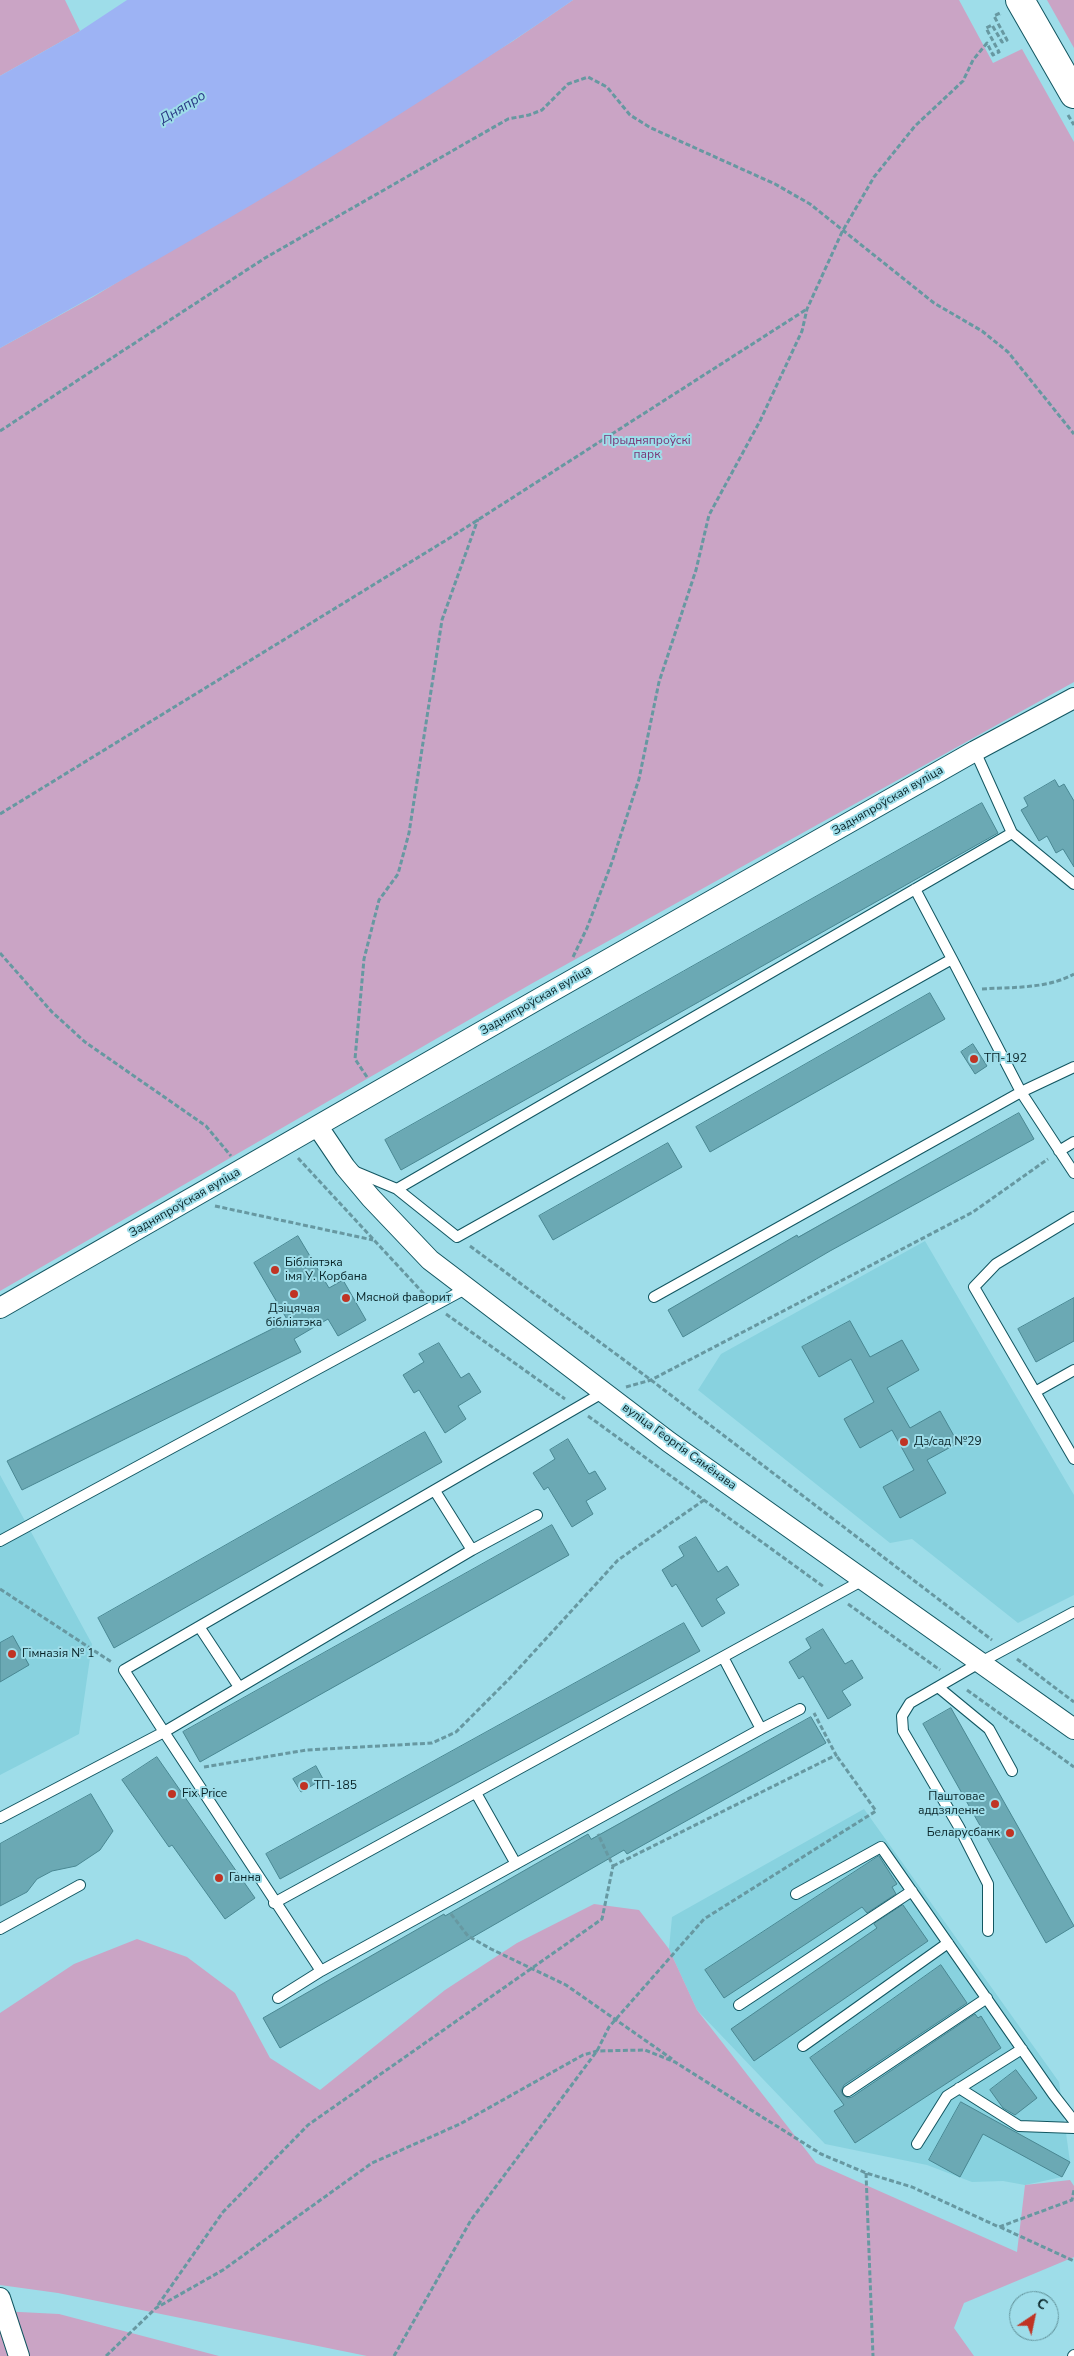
<!DOCTYPE html>
<meta charset="utf-8">
<style>
body{margin:0}
#map{position:relative;width:1074px;height:2356px;overflow:hidden;background:#9edde9;font-family:"Nunito Sans",sans-serif}
canvas{display:block}
.north{position:absolute;left:1009px;top:2291px;width:50px;height:50px;box-sizing:border-box;background:#9edde9;border:1px solid #62939b;border-radius:50%;rotate:34deg;font-size:14px;font-weight:700;line-height:20px;text-align:center;color:#082327}
.north::after{content:'';display:block;margin:auto;width:18px;height:22px;background:#c03424;clip-path:polygon(50% 0,100% 100%,50% 72%,0 100%)}
</style>
<div id="map">
<canvas width="1074" height="2356"></canvas>
<div class="north">С</div>
</div>
<script>
const ctx = document.querySelector('canvas').getContext('2d');
ctx.lineJoin = 'round';
function fill(path, color) { ctx.fillStyle = color; ctx.fill(path, 'evenodd'); }
function trace(path, color, width, dash) { ctx.strokeStyle = color; ctx.lineWidth = width; ctx.lineCap = dash ? 'butt' : 'round'; ctx.setLineDash(dash || []); ctx.stroke(path); }
function drawText(font, color, halo, rows, align = 'center') {
  ctx.font = font + ' "Nunito Sans",sans-serif'; ctx.lineWidth = 4; ctx.setLineDash([]); ctx.textBaseline = 'middle'; ctx.strokeStyle = halo; ctx.fillStyle = color; for (const [text, x, y, turn = 0] of rows) {
    ctx.save(); ctx.translate(x, y); ctx.rotate((+turn || 0) * Math.PI / 180); ctx.textAlign = isNaN(turn) ? turn : align; if (halo) ctx.strokeText(text, 0, 0); ctx.fillText(text, 0, 0); ctx.restore();
  }
}
const built = new Path2D(`
 M925 1241 1074 1495V1595L1018 1623 912 1539 890 1543 698 1390 721 1354Z
 M0 1475 92 1644 79 1734 0 1775Z
 M864 1809 1059 2082 1070 2162 1062 2177 1025 2185 1003 2181 972 2182 927 2165 825 2144 697 2010 669 1949 672 1917Z`);
const green = new Path2D(`
 M0 0H65L80 31 0 76Z
 M573 0H959L993 63 1022 49 1074 142V682L531 984 0 1291V348L93 297 513 41Z
 M1047 0H1074V48Z
 M594 1904 639 1910 669 1949 697 2010 816 2163 1017 2252 1025 2185 1070 2180 1074 2186V2257L964 2303 954 2328 974 2356H367L58 2293 0 2285V2013L74 1964 137 1939 187 1957 235 1993 270 2058 320 2090 445 1990 517 1943Z
 M0 2311 59 2314 219 2356H0Z`);
const water = new Path2D(`
 M127 0H573C389 127 196 240 0 348V76L80 31Z`);
const building = new Path2D(`
 M1055 780 1059 787 1064 784 1074 801V867L1063 849 1056 853 1047 836 1039 841 1021 810 1028 806 1024 798Z
 M982 803 998 833 401 1170 385 1140Z
 M930 993 945 1019 710 1152 696 1127Z
 M973 1044 987 1066 975 1074 961 1052Z
 M1019 1113 1034 1139 830 1251 683 1337 668 1310 797 1235 798 1237Z
 M668 1143 682 1167 553 1240 539 1216Z
 M298 1236 329 1288 343 1280 366 1320 338 1336 328 1319 294 1339 301 1352 22 1490 7 1461 288 1321 254 1263Z
 M1074 1298V1341L1036 1362 1018 1329Z
 M850 1321 870 1357 902 1340 919 1370 887 1388 910 1428 940 1411 958 1443 927 1460 946 1493 900 1518 883 1487 914 1470 892 1430 860 1448 844 1419 874 1402 851 1359 819 1377 802 1347Z
 M439 1343 461 1378 469 1373 481 1392 458 1406 466 1419 445 1433 419 1390 414 1393 403 1375 424 1362 419 1354Z
 M425 1432 442 1462 114 1648 98 1618Z
 M568 1439 589 1474 595 1471 606 1489 586 1501 593 1514 572 1527 548 1487 544 1490 533 1473 555 1459 550 1450Z
 M552 1525 569 1555 200 1762 183 1732Z
 M696 1537 718 1572 727 1566 739 1585 716 1599 725 1613 702 1627 676 1584 672 1587 662 1570 684 1556 679 1547Z
 M684 1623 700 1651 280 1879 266 1854Z
 M823 1629 845 1664 852 1660 863 1678 842 1691 851 1705 828 1719 803 1676 799 1679 789 1662 811 1648 806 1639Z
 M13 1636 29 1665 0 1682V1643Z
 M951 1708 1074 1926 1046 1943 923 1724Z
 M811 1717 826 1743 627 1854 624 1850 280 2048 263 2018 444 1914 445 1916 588 1834 591 1839Z
 M157 1757 255 1898 225 1919 172 1845 169 1847 122 1780Z
 M316 1766 323 1779 301 1792 293 1779Z
 M91 1794 113 1831 100 1850 76 1866 52 1871 37 1879 27 1892 0 1906V1844Z
 M879 1856 897 1884 892 1887 896 1894 867 1913 862 1907 724 1998 705 1970Z
 M903 1905 928 1941 754 2061 731 2029 877 1928 874 1924Z
 M941 1965 967 2003 844 2085 841 2091 843 2095 848 2098 852 2097 975 2014 978 2018 981 2016 1001 2048 855 2143 834 2111 844 2105 810 2058Z
 M1016 2070 1037 2098 1015 2115 1003 2108 990 2090Z
 M961 2102 1070 2162 1062 2177 983 2134 960 2177 929 2160Z`);
const path = new Path2D(`
 M1068 115 1074 125
 M0 431 265 258 508 119 529 115 542 110 568 84 588 77 607 87 630 115 651 128 775 184 810 204 934 303 982 331 1008 352 1074 434
 M0 814 448 539 807 309
 M0 953 52 1012 85 1042 206 1126 231 1156
 M573 957 587 928 612 862 639 779 659 682 696 570 709 515 760 421 802 331 807 309 842 232 874 177 915 126 963 81 973 60 987 43 993 55 999 52 986 28 992 25 1002 42 1007 40 994 16 1000 13 1001 15
 M982 989C1013 987 1047 989 1074 974
 M367 1077 355 1059 364 959 379 900 398 874 409 833 442 620 478 519
 M298 1158 425 1295
 M215 1206 373 1240
 M470 1246 651 1380 992 1640
 M446 1314 565 1399
 M626 1387 651 1380 973 1212 1048 1159
 M588 1416 824 1587
 M0 1589 113 1663
 M848 1604 940 1670
 M1017 1659 1074 1702
 M967 1690 1074 1767
 M204 1767 307 1750 432 1743 456 1732 510 1678 618 1560 704 1500
 M613 1866 836 1755 814 1713
 M451 1914 468 1936 491 1949 566 1985 672 2059
 M866 2173 873 2356
 M1000 2227 1074 2261
 M158 2305 223 2212 308 2125 602 1919 613 1866 598 1834
 M106 2356 156 2308 223 2270 372 2163 460 2124 583 2055 597 2051 645 2050 675 2062 821 2154 866 2173 912 2187 999 2227 1072 2200 1074 2190
 M394 2356 471 2220 597 2051 609 2027 704 1919 876 1811 836 1755`);
const lane = new Path2D(`
 M1012 833 1074 884
 M915 889 952 959
 M1059 1151 1074 1142
 M354 1171 397 1189 1012 833 975 751
 M397 1189 457 1237 952 959 1021 1092 1074 1173
 M1074 1217 996 1264 974 1287 1074 1459
 M654 1297 1021 1092 1074 1067
 M1035 1392 1074 1370
 M435 1491 472 1550
 M537 1515 472 1550 164 1732 124 1670 604 1392
 M0 1541 467 1288
 M200 1628 239 1687
 M938 1687 989 1729 1012 1771
 M761 1729 800 1709
 M476 1793 516 1864
 M0 1818 164 1732 321 1971 761 1729 723 1657
 M796 1894 881 1847 1053 2094 1074 2121
 M274 1903 865 1579
 M0 1929 80 1885
 M988 1931V1884L959 1827 903 1731 902 1716 910 1703 981 1662 1074 1612
 M278 1998 321 1971
 M739 2005 912 1891
 M803 2046 948 1943
 M959 2088 1019 2126 1074 2128
 M848 2091 987 1998
 M917 2144 947 2096 1022 2049
 M1073 2356 1074 2355`);
const street = new Path2D(`
 M318 1127 345 1167 371 1198 430 1260 669 1442 1074 1729
 M0 1308 542 997 975 751 1074 698
 M0 2298 19 2356`);
const secondary = new Path2D(`
 M1020 0 1074 94`);
const markers = [
 [974,1059,5,"#c03424"],
 [275,1270,5,"#c03424"],
 [294,1294,5,"#c03424"],
 [346,1298,5,"#c03424"],
 [904,1442,5,"#c03424"],
 [12,1654,5,"#c03424"],
 [304,1786,5,"#c03424"],
 [172,1794,5,"#c03424"],
 [995,1804,5,"#c03424"],
 [1010,1833,5,"#c03424"],
 [219,1878,5,"#c03424"]
];
const parkNames = [
 ["Прыдняпроўскі",647,441],
 ["парк",647,455]
];
const streetNames = [
 ["Задняпроўская вуліца",888,801,-30],
 ["Задняпроўская вуліца",536,1001,-30],
 ["Задняпроўская вуліца",185,1203,-30],
 ["вуліца Георгія Сямёнава",679,1447,36]
];
const poiNames = [
 ["ТП-192",984,1059],
 ["Бібліятэка",285,1263],
 ["імя У. Корбана",285,1277],
 ["Мясной фаворит",356,1298],
 ["Дзіцячая",294,1309,"center"],
 ["бібліятэка",294,1323,"center"],
 ["Дз/сад №29",914,1442],
 ["Гімназія № 1",22,1654],
 ["ТП-185",314,1786],
 ["Fix Price",182,1794],
 ["Паштовае",985,1797,"right"],
 ["аддзяленне",985,1811,"right"],
 ["Беларусбанк",1000,1833,"right"],
 ["Ганна",229,1878]
];
const waterNames = [
 ["Дняпро",183,108,-31]
];
fill(built, '#88d2df');
fill(green, '#caa4c5');
fill(water, '#9db3f4');
fill(building, '#6ba9b4');
trace(building, '#498792', 1);
trace(lane, '#125661', 12);
trace(street, '#125661', 22);
trace(secondary, '#125661', 30);
trace(path, '#6798a1', 3, [5, 2.5]);
trace(lane, '#fff', 10);
trace(street, '#fff', 20);
trace(secondary, '#fff', 28);
for (const [x, y, r, color] of markers) { const dot = new Path2D(); dot.arc(x, y, r, 0, 2 * Math.PI); ctx.fillStyle = color; ctx.fill(dot); trace(dot, '#9edde9', 2); }
drawText('12px', '#7a3575', '#9edde9', parkNames);
drawText('12px', '#082327', '#9edde9', streetNames);
drawText('12px', '#082327', '#9edde9', poiNames, 'left');
drawText('italic 14px', '#293984', '#9edde9', waterNames);
</script>
